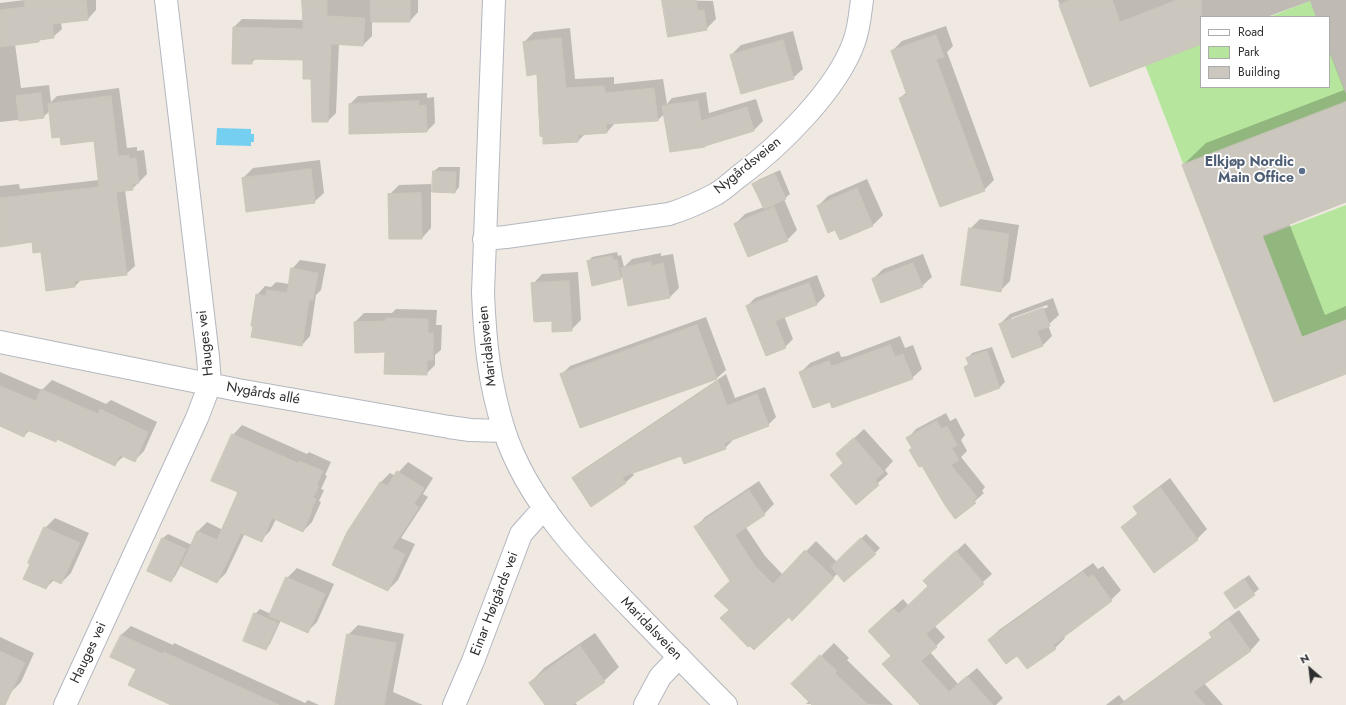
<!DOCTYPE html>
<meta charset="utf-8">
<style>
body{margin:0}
#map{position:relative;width:1346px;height:705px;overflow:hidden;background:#efe9e1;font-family:Jost,sans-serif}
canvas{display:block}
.legend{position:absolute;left:1200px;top:16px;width:130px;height:72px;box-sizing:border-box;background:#fff;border:1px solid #ababab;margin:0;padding:5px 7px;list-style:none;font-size:12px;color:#2e2e2e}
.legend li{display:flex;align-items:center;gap:8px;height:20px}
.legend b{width:20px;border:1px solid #ababab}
.north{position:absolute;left:1290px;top:649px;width:40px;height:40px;-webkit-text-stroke:3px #fff;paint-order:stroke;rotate:332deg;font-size:11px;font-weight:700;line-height:16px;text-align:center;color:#2e2e2e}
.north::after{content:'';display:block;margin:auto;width:14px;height:18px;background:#2e2e2e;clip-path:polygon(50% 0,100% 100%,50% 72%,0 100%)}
</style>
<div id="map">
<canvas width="1346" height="705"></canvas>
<ul class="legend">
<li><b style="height:5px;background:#fff"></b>Road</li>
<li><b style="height:11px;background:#b6e59e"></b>Park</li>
<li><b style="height:11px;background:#cbc7bf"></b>Building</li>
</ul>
<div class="north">N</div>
</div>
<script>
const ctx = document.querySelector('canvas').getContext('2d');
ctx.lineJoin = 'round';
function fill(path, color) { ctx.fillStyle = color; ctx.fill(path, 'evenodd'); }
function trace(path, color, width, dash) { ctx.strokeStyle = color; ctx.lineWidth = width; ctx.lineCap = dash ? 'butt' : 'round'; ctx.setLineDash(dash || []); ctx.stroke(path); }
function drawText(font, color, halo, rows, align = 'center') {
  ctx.font = font + ' Jost,sans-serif'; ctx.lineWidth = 3.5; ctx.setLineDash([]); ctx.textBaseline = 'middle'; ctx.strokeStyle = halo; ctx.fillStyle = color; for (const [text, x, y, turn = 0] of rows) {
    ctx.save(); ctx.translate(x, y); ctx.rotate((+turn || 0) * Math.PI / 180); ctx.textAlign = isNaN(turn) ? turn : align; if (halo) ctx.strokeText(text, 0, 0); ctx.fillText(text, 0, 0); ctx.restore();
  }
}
const green = new Path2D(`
 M1310 1 1316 17H1269Z
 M1201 43V87H1329V50L1346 94V104L1184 166 1145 65Z
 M1346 205V321L1302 338 1292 312 1247 329 1262 237Z`);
const water = new Path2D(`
 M217 128 251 129V134H254V142H251V146L216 145Z`);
const shadow = new Path2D(`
 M25 0H96V10L88 19 61 22 62 29 53 37 41 39 39 41 15 44 21 88 49 85 51 102 57 96 119 88 127 148 137 147V151L144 150 147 174 132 189 125 190 135 266 126 274 81 280 75 286 33 241 0 245V186L19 184 20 189 99 180 94 140 61 136 50 111 43 117 0 122V3Z
 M304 0H418V12L410 21H372V36L363 45 339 43 336 113 328 121 304 59 257 58 251 63 234 27 242 19 304 20Z
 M663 0 713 1 716 19 706 29Z
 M1058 0H1346V201L1289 223 1325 315 1346 306V373L1275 401 1183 165 1206 143 1344 90 1329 51V17H1316L1310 1 1267 17H1201V43L1091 85Z
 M946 26 953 46 947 52 994 180 984 190 900 98 907 92 892 51 902 41Z
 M570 28 575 79 614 77V84L663 79 667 104 672 98 706 92 709 113 756 99 763 121 754 130 707 144 665 113 658 120 616 122 607 132 586 133 578 141 544 143 537 73 527 74 524 42 534 32Z
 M793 31 803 69 793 78 731 55 741 45Z
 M427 93V98L434 97 435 123 426 132 350 104 358 96Z
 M320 160 324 193 314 202 243 178 253 168Z
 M439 167H460L459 187 455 192 434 171Z
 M780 170 790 194 784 199 797 230 787 240 749 256 735 224 745 214 764 207 754 185 758 180Z
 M867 179 883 215 873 225 840 239 836 228 818 206 828 196Z
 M431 184V228L422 238 389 195 399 185Z
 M980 219 1019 225 1010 281 1000 291 970 229Z
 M617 252 618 256 621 255 624 267 632 259 661 253V256L673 254 679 288 670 297 624 275 620 279 588 262 592 257Z
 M923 254 932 277 922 286 873 279 883 269Z
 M300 260 326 264 321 290 316 295 310 336 302 345 257 295 265 286 271 287 276 282 289 284 292 269Z
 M578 272 581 320 571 330 553 320 533 284 542 274Z
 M817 275 825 296 817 304 784 316 793 339 785 347 747 306 755 298Z
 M1053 298 1059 315 1048 325 1052 336 1042 346 1000 324 1010 314ZM1047 305 1048 307 1011 321V318Z
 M396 309 437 310 436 325H442L441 350 435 355V365L426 374 386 351 355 322 364 313H392Z
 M706 317 726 370 717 378 581 427 561 375 570 366Z
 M900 336 905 348 913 345 922 369 912 378 830 400 801 372 810 363 839 351 841 357 847 356Z
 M992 347 1005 382 1000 387 975 396 965 367 969 363 968 358 972 353Z
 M0 372 42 390 52 380 106 404 111 400 157 422 144 451 135 460 124 456 114 465 59 438 55 441 30 430 24 436 0 425Z
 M726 374 735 398 765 387 776 417 768 425 732 439 733 440 725 448 681 455 632 472 634 475 626 482 591 506 573 479 581 471Z
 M946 413 950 421 956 418 965 435 961 440 967 451 961 457 985 487 982 491 984 493 956 518 908 438 916 429Z
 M242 425 307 454 309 452 331 462 325 475 327 476 321 489 324 490 319 501 321 502 312 522 303 531 276 519 270 531 261 540 245 533 226 573 217 582 181 565 175 576 171 581 148 570 163 538 168 534 192 545 198 531 207 522 223 530 239 492 233 435Z
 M864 429 893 461 885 470 888 474 856 503 844 462 837 454Z
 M408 462 433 478 423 494 428 497 401 538 415 544 398 580 388 590 381 482 390 473 395 476Z
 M1170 478 1207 529 1197 539 1155 571 1122 527 1138 513 1134 507 1144 498Z
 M759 481 774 504 764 514 745 526 765 556 783 575 816 541 837 562 866 534 880 548 875 553 838 573 792 619 789 616 730 610 731 581 696 527 705 517Z
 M55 518 89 533 71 573 61 583 54 580 46 588 45 528Z
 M965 543 992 574 934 625 945 637 930 652 958 684 977 668 1003 698 996 705H921L892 656 878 622 903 599 909 606 929 586 924 581Z
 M1093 563 1098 569 1103 566 1121 590 1111 600 1063 636 1065 638 1055 648 989 640 999 630Z
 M297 568 334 584 317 622 307 632 281 620 270 644 266 649 255 614 260 609 271 614 287 578Z
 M1249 575 1259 589 1235 608 1225 593Z
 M1239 610 1260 640 1251 650 1204 683 1223 705H1106L1119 695 1124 701 1212 637 1210 633 1220 624Z
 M358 625 404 634 393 692 423 705H336L348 635Z
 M131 626 173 645 174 643 305 703 308 700 319 705H173L137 668 121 635Z
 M595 633 619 667 604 681 575 702 577 705H546L530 683 544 668Z
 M0 637 34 653 21 682 11 692 0 687Z
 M834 643 849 658 847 660 893 705 806 704 809 701 793 684Z`);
const building = new Path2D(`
 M24 0H86L88 20 52 24 54 38 39 40V42L0 47V10L25 7Z
 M302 0H327V16L365 18 363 46 331 44 328 122H312L311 79H303V60L252 59V64H232L233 27 303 29Z
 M371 0H410V22H371Z
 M662 0H696L698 11 704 10 707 30 668 37Z
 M1071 0H1112L1120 22 1177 0H1201V44L1090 87 1059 5Z
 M936 35 944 57 936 59 985 191 940 207 899 98 907 95 891 51Z
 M561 38 566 88 604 86 605 93 654 88 658 121 606 124 607 133 578 135V142L543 144V137L540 136 537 74 527 76 523 42Z
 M783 40 794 79 741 94 730 55Z
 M41 93 44 118 19 121 16 96Z
 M111 96 118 156 129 155V159L136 158 139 183 132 184 133 190 116 192 127 275 74 281 75 287 46 291 41 252 33 253 32 242 0 247V198L99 187 94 141 61 145 60 137 52 138 48 104Z
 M419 101V106L426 105 427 132 349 134V104Z
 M698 101 701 121 747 107 754 131 705 146V147L670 152 662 106Z
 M1346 102V202L1262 235 1302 337 1346 320V374L1274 402 1182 165Z
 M311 169 315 203 246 212 242 178Z
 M433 171 456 172 455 193 432 192Z
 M775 174 786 199 764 209 752 184Z
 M857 188 873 226 840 240 835 230 828 233 817 206Z
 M421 193 422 239H389L388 194Z
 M774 207 788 241 748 257 734 224Z
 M969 228 1009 234 1001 292 961 285Z
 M612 256 613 260H617L621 279 592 286 587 261Z
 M651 262V266L663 263 670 298 628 306 621 268Z
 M913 263 923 287 881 303 872 279Z
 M291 268 318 273 313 300H309L302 346 251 337 253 326H251L256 294 266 296 267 290 287 293Z
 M569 281 572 331 552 332V321L534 322 531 283Z
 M809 283 817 305 775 321 786 348 766 356 746 306Z
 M1043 308 1050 326 1037 331 1043 346 1012 358 999 324Z
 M386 318 428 319V333H433V360H427V375L384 374 385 352 355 353 354 322 386 321Z
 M697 325 717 379 580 428 560 374Z
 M890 345 895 357 903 354 913 379 832 408 830 402 813 408 799 372 829 361 831 366 836 365Z
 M987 351 1000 388 975 397 964 367 969 365 966 358Z
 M718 381 727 406 757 394 769 426 724 443 726 449 684 464 681 456 622 477 626 483 591 507 572 478Z
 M0 386 36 401 41 389 98 414 100 409 148 432 135 462 120 455 115 466 57 439 56 442 27 430 24 437 0 426Z
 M937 421 941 429 947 426 957 445 952 448 959 460 951 465 977 497 973 500 976 503 955 519 945 505 922 466 919 467 909 450 912 448 906 438Z
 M232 434 298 463 299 461 323 471 317 484 319 486 313 498 316 499 311 511H312L303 532 272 518 262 542 241 533 217 583 181 566 197 531 217 540 238 492 211 481Z
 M854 438 884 472 875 480 879 485 856 505 830 475 843 463 836 454Z
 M397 471 424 488 414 504 419 507 392 548 405 554 388 591 332 565 347 532 380 482 387 486Z
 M1160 487 1198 540 1154 573 1121 527 1138 514 1133 507Z
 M749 490 765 515 735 535 755 566 773 584 805 550 834 578 793 620 792 621 789 617 754 650 750 646 748 647 720 618 729 610 714 596 730 581 694 527Z
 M44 527 80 543 61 584 51 579 46 589 23 579 30 564 28 563Z
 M162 538 186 549 171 582 147 571Z
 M861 538 876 554 844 582 831 567Z
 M956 551 984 584 926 634 937 647 921 661 949 692 967 676 993 705H920L882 664 891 656 868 631 893 608 899 614 928 586 923 581Z
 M1083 572 1088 578 1093 575 1112 601 1053 645 1056 649 1027 669 1017 656 1006 664 988 640Z
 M286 577 325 594 308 633 269 616Z
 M1244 579 1255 595 1235 609 1224 593Z
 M254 613 278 623 266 650 243 641Z
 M1229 620 1251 651 1193 692 1205 705H1120L1212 638 1209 633Z
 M347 634 396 643 384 705H335Z
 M121 635 163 654 164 652 279 705H171L128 685 136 669 110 657Z
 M580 646 605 682 572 705H545L529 683Z
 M0 651 25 663 5 705H0Z
 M820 655 837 671 835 673 868 705H812L791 684Z`);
const minor = new Path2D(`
 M484 239 506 237 669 214C685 209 701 202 716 194 724 189 731 183 738 177 779 147 837 90 854 42 859 29 860 14 862 0
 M0 342 238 390 449 427 470 430 504 431
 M65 705 197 418 210 384 208 357 166 0
 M454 705 473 661 521 534 536 517 546 510
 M645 705 660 677 679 657`);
const secondary = new Path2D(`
 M494 0 483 293C485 341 489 383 504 430 527 502 585 561 637 614 667 645 696 675 726 705`);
const markers = [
 [1302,171,4,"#5c6f8a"]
];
const serviceNames = [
 ["Elkjøp Nordic",1294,163],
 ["Main Office",1294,179]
];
const streetNames = [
 ["Nygårdsveien",748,166,-39],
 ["Hauges vei",206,343,-96],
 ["Maridalsveien",488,346,-96],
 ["Nygårds allé",263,394,10],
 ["Einar Høigårds vei",495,604,-69],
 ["Maridalsveien",651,629,46],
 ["Hauges vei",89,653,-65]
];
fill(green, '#b6e59e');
fill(water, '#75cff0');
fill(shadow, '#0003');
fill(building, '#cbc7bf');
trace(building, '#cbc5ba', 1);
trace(minor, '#b4b7c1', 24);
trace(secondary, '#b4b7c1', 24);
trace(minor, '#fff', 22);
trace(secondary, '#fff', 22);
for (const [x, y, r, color] of markers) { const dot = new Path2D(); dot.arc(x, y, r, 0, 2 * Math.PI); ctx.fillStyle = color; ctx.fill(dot); trace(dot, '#fff', 1.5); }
drawText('bold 14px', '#4e5e75', '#fff', serviceNames, 'right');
drawText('14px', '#2e2e2e', '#fff', streetNames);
</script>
